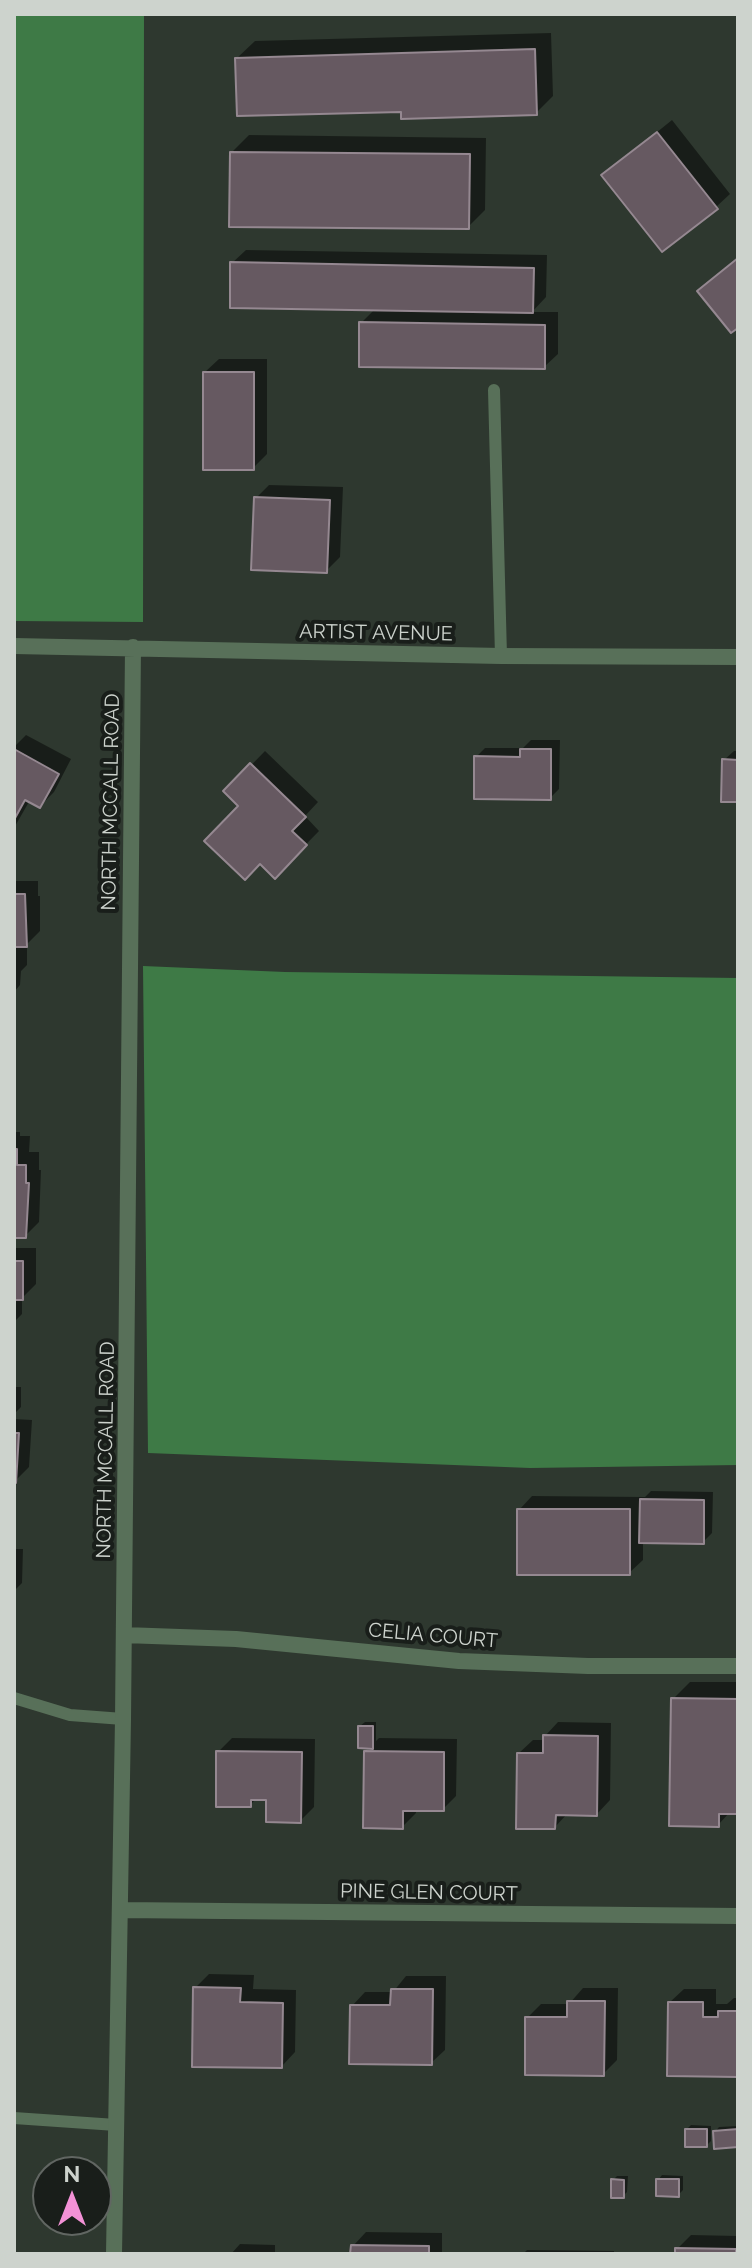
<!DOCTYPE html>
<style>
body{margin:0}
#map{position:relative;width:752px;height:2268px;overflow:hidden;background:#2e382f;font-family:Raleway,sans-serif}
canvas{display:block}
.frame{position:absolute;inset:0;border:16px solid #cdd3cd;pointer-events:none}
.north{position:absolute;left:32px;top:2156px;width:80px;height:80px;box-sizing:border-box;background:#191e1a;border:2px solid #616662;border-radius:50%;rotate:0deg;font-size:22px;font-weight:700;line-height:32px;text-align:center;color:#cdd3cd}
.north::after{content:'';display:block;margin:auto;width:28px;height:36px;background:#f391d6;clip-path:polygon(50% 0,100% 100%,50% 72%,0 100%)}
</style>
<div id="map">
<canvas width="752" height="2268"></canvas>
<div class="frame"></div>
<div class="north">N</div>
</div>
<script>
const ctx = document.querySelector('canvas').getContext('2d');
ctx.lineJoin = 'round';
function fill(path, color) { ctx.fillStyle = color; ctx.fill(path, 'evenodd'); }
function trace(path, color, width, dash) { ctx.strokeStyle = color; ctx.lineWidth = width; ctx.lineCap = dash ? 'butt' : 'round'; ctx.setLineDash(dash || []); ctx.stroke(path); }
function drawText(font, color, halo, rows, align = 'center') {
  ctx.font = font + ' Raleway,sans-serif'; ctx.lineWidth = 8; ctx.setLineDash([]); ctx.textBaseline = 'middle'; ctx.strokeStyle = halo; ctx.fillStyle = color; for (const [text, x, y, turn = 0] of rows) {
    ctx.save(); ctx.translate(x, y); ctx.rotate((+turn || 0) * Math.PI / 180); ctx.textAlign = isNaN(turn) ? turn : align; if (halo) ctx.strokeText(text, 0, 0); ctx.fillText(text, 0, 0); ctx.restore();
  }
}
const forest = new Path2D(`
 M14 14H144L143 622 14 621Z
 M143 966 285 972 738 978V1465L530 1468 148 1453Z`);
const shadow = new Path2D(`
 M551 33 553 96 536 113 403 110 237 58 255 41Z
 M672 120 730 194 716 207 604 175Z
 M249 135 486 138 485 210 468 227 232 152Z
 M246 250 547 255 546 297 532 312H558V354L544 367 361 323 376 308 232 263Z
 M219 359H267V454L253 468 205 372Z
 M269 485 343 487 340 557 327 570 256 498Z
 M26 735 71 759 54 792 40 806 30 800 14 828V747Z
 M531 740H560L559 789 550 798 476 757 485 748H523Z
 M265 751 318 802 305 816 319 831 275 876 241 806 226 791Z
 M734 751H738V800L724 760Z
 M14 881H38V896H40V931L27 944V965L21 971 20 985 14 992Z
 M14 1132H20V1136H30L29 1152H39V1170H41L39 1222 25 1236H14Z
 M14 1248H36V1284L22 1298V1314L16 1320 14 1331Z
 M14 1387H21V1407L14 1414Z
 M14 1419 32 1420 29 1467 15 1481Z
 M651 1491 713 1492 712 1533 703 1542 643 1541V1560L629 1573 519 1510 532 1496 645 1497Z
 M14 1549H23L22 1583 14 1591Z
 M690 1682H738V1812H730L718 1825 673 1699Z
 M365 1722H376V1741L379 1738 457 1739 456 1796 443 1809H416V1813L402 1827 366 1752 371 1747 360 1726Z
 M558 1722 611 1723 610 1800 597 1814 568 1813 555 1827 519 1753 533 1740H545V1736Z
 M232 1738 315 1739 314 1807 300 1821 268 1798H257L250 1805 218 1752Z
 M209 1974 254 1975 253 1989 296 1990 295 2052 282 2066 195 1988Z
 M406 1976H446L445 2050 431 2063 352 2006 365 1992H393Z
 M583 1988H618L617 2060 603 2074 527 2018 541 2004H569Z
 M684 1989H716V2004H727L734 1998H738V2075L670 2002Z
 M691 2125 711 2126V2141L707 2145 687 2129Z
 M738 2126V2145L715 2132 719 2127Z
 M662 2175 683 2176V2190L678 2195 658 2180Z
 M617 2176H628L627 2192 623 2196 613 2180Z
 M366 2232 442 2233V2254H352L353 2246Z
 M691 2235 738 2236V2254H677V2249Z
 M240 2244 275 2245V2253L298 2254H231Z
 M527 2250 614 2251V2254H523Z`);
const building = new Path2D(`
 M535 49 537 115 401 119V112L237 116 235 58Z
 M657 132 718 209 662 252 601 175Z
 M230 152 470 154 469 229 229 227Z
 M738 258V328L731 333 697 291Z
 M230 262 534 268 533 313 230 308Z
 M359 322 545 325V369L359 367Z
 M203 372H254V470H203Z
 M254 497 330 500 327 573 251 570Z
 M14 749 59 774 40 808 25 800 14 820Z
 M520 749H551V800L474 799V756L520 757Z
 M722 759 738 760V802H721Z
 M250 763 306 817 292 831 307 845 275 879 260 864 245 880 204 841 238 806 223 791Z
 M14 894H25L27 947H14Z
 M14 1149H17V1165H26V1183H29L26 1238H14Z
 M14 1261H23V1300H14Z
 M14 1433H19L16 1483H14Z
 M640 1499 704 1500V1544L639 1543Z
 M517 1509H630V1575H517Z
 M671 1698 738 1699V1814H719V1827L669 1826Z
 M358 1726H373V1749L358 1748Z
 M543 1735 598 1736 597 1816 556 1815 555 1829H516L517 1753H543Z
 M216 1751 302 1752 301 1823 266 1822V1800H251V1807H216Z
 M364 1751 444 1752V1811H403V1829L363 1828Z
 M193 1987 241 1988 240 2002 283 2003 282 2068 192 2067Z
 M391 1989H433L432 2065 349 2064 350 2005H390Z
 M567 2001H605L604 2076 525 2075V2017H567Z
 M668 2002H703V2017H718V2011H738V2077L667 2076Z
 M685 2129H707V2147H685Z
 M738 2129V2147L714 2149 713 2131Z
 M611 2179 624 2180V2198H611Z
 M656 2179H679V2197L656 2196Z
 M351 2245 429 2246V2254H350Z
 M675 2248 736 2249V2254H675Z`);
const lane = new Path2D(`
 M494 390 501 656
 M14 1698 70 1715 123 1719
 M14 2118 116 2125`);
const street = new Path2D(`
 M14 646 501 656 738 657
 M124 1635 236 1639 459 1661 588 1666H738
 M121 1910 738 1916
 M114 2254 123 1719 133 647`);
const streetNames = [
 ["ARTIST AVENUE",376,633,1],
 ["NORTH MCCALL ROAD",111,802,-89],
 ["NORTH MCCALL ROAD",106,1450,-89],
 ["CELIA COURT",433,1636,5],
 ["PINE GLEN COURT",429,1893,1]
];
fill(forest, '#3e7a46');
fill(shadow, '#0007');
fill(building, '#665961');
trace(building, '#958891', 2);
trace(lane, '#587059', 12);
trace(street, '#587059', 16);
drawText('20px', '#cdd3cd', '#191e1a', streetNames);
</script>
